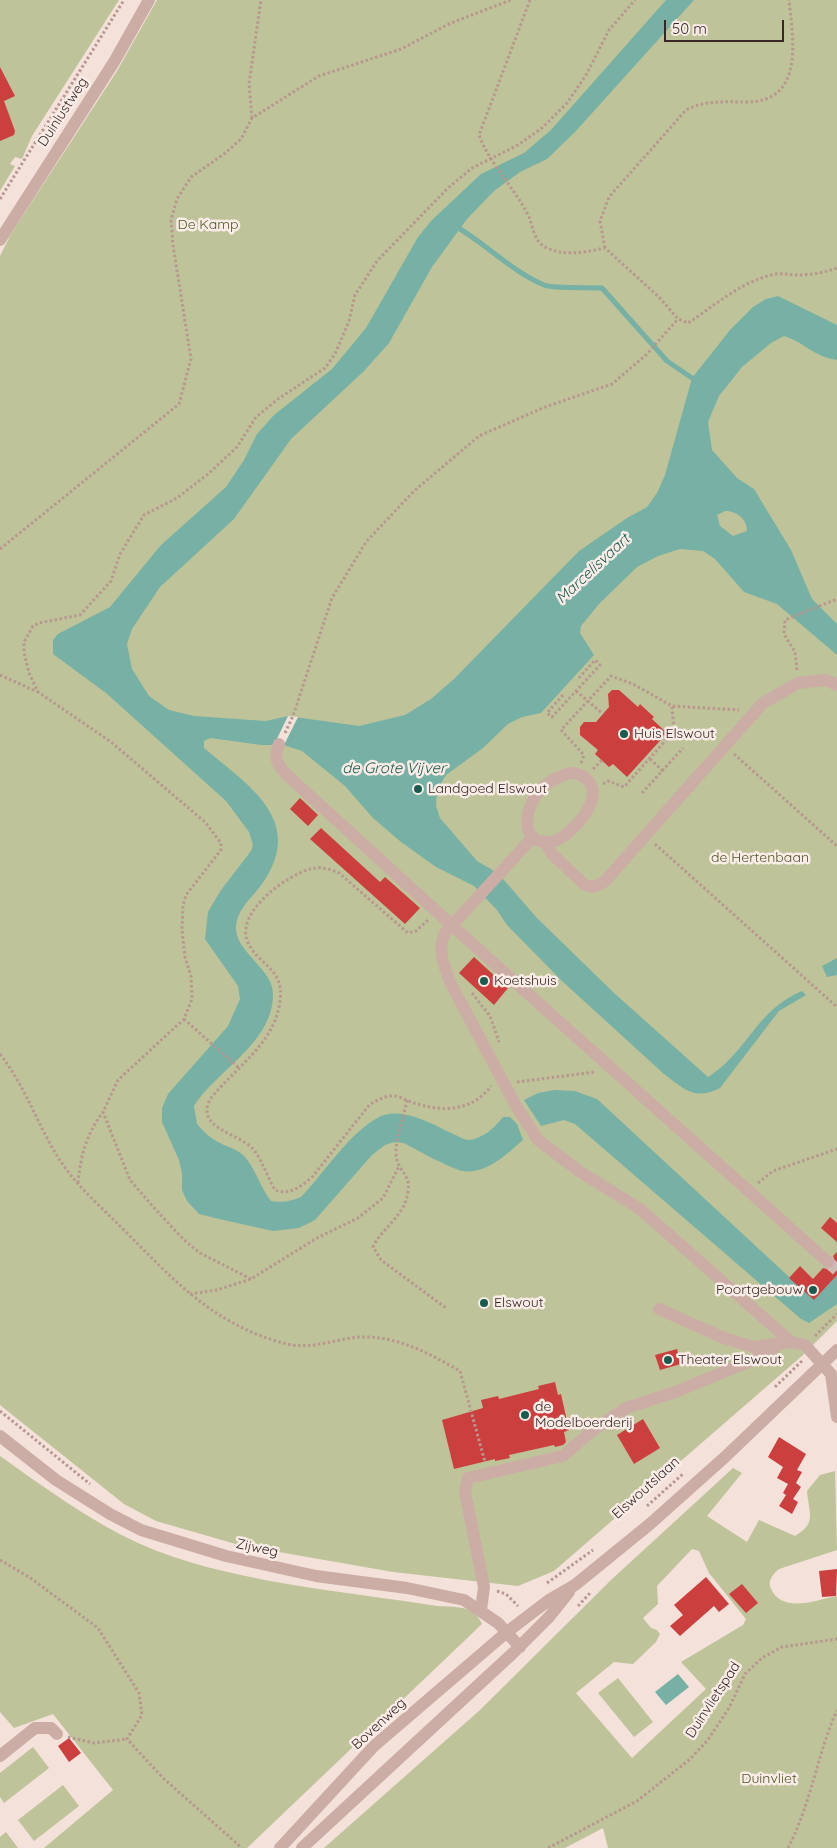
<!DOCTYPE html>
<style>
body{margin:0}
#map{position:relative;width:837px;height:1848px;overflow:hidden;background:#f3e1da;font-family:Quicksand,sans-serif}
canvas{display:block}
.scale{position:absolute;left:664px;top:20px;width:120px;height:22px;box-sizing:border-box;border:2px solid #372827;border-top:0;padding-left:6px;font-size:15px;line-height:18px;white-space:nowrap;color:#372827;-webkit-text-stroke:4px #faece7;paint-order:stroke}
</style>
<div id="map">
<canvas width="837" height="1848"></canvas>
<div class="scale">50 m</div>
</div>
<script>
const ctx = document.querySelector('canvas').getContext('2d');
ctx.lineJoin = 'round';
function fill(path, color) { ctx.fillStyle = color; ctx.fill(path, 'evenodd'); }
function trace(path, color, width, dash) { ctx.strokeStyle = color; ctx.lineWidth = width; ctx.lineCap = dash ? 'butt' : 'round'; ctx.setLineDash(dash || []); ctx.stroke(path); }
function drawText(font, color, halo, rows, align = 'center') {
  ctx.font = font + ' Quicksand,sans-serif'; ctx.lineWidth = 5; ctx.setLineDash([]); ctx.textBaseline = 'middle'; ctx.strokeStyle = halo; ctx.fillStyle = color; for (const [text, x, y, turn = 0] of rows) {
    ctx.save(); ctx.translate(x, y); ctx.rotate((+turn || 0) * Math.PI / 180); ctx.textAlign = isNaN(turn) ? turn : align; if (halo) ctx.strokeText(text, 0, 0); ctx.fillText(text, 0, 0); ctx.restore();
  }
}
const green = new Path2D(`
 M0 0H119L32 136 22 159 15 157 10 164 15 166 0 191Z
 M157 0H837V1321L803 1355 554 1571 518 1586 393 1572 239 1545 156 1521 124 1504 0 1405V256L11 234 117 71Z
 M0 1456C44 1487 88 1520 138 1543 224 1582 343 1591 437 1606 455 1607 474 1605 482 1624L247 1848H44L113 1790 53 1714 14 1728 0 1712Z
 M733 1468 742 1473 707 1516 747 1542 759 1520 795 1536C817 1523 809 1514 807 1491L820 1475 835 1471 837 1550 779 1569C773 1574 767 1581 771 1589 783 1614 817 1600 837 1596V1848H608L603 1828 565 1848H324L480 1710 611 1580ZM692 1549 699 1551 709 1573 746 1619 743 1625 681 1662 706 1689 632 1758 576 1693 614 1662 633 1664 656 1642 660 1634 657 1630 651 1628 643 1618 658 1604 657 1586Z
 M618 1678 653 1722 634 1737 598 1693Z
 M33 1747 49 1768 4 1803 0 1797V1773Z
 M63 1785 79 1806 34 1841 18 1820Z
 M6 1832 18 1848H0V1837Z`);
const water = new Path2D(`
 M666 0H694L575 132 547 159 520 172 494 191 467 219 432 267 389 343 364 371 291 439 234 519 160 587 132 629 127 644 132 669 149 696 169 710 194 716 266 721 288 716 359 726 405 715 431 699 455 678 579 551 627 518 647 507 657 493 665 475 692 378 730 330 753 307 766 299 778 296 837 325V360C814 357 804 342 784 336L771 343 742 367 719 396 708 422 712 450 737 478 754 489 791 550 812 599 837 624V655L777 604 744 592 715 559 703 551 680 549 658 556 637 567 599 604 581 626 580 633 594 655 541 713 522 717 508 724 483 748 446 775 437 790 436 806 440 818 477 861 491 869 504 880 536 917 613 992 708 1077C747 1053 756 1010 802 991L806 995 779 1011 720 1088C695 1101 684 1089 664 1074L562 981 507 925 497 910 474 886 436 867 401 842 373 818 345 786 302 751 284 745H261L210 738 204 741V748C248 785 307 821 262 884 252 898 238 908 236 926 234 952 273 968 273 994 273 1043 218 1069 194 1106L197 1124C203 1131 210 1138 218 1142 227 1147 235 1148 243 1155 254 1165 260 1187 271 1201 283 1203 291 1201 301 1197 325 1172 349 1133 379 1117 401 1106 431 1123 451 1133 457 1135 463 1140 469 1140 484 1138 494 1128 503 1117H510L517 1124 523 1140C508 1153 486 1175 463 1171 451 1169 417 1150 404 1143L394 1142 385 1145 372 1155 315 1220 299 1228 273 1231 219 1219 199 1214 187 1201 182 1190V1173L179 1160 162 1122V1108L168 1094 228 1026 240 999 238 986 205 939 208 912 221 890 251 851 253 845 249 832 226 801 106 693 53 654V640L58 634 110 607 161 545 226 487 244 460 257 434 274 415 332 369 366 328 418 237 432 220 481 174 524 153 551 130ZM725 511C737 511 747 519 747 531L733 536 720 526 717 515Z
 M837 958V975L827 977 822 966Z
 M555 1090 575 1091 597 1099 814 1300 837 1275V1304L809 1323 801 1319 575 1124 564 1120 541 1126 524 1100 538 1093Z
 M678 1674 689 1687 666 1705 655 1692Z`);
const pier = new Path2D(`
 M288 716 298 717 284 745H274Z`);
const stream = new Path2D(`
 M460 229C488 246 513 272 544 285 552 289 590 287 602 288L667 361 692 378`);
const building = new Path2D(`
 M0 67 15 96 4 101 15 131 14 135 0 141Z
 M612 690H619L638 707 640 704 654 717 652 719 667 733 627 777 613 764 609 767 595 754 598 750 580 735V727L584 722H596L609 707 608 694Z
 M300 798 318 815 308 826 290 809Z
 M321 828 380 882 385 877 420 908 405 924 310 839Z
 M474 957 508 988 494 1005 459 973Z
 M830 1217 837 1223V1242L821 1228Z
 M837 1252V1275L814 1300 789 1278 800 1266 813 1279 823 1268 831 1270 836 1264 833 1256Z
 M677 1349 681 1364 660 1370 655 1355Z
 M555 1382 558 1395 561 1394 569 1430 564 1432 566 1442 563 1445 555 1447 554 1445 509 1455 510 1458 495 1461V1459L454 1469 442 1420 483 1408 481 1400 498 1396 499 1399 539 1389 538 1386Z
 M643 1419 660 1448 634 1464 617 1435Z
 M779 1437 806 1454 797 1470 802 1472 796 1483 801 1487 793 1499 798 1502 792 1514 779 1506 786 1495 783 1493 788 1484 777 1478 783 1467 768 1457Z
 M837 1569 836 1596 822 1597 819 1571Z
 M706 1577 729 1604 719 1612 714 1606 680 1636 670 1626 683 1615 674 1605Z
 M742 1584 758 1603 746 1613 729 1594Z
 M69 1738 81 1753 69 1762 58 1746Z`);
const minorTunnel = new Path2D(`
 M828 1262 837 1270`);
const path = new Path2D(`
 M530 0 479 135C490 165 515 188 529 217 533 227 534 241 545 247 564 257 585 252 605 248L659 297 678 319 688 323C716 305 741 281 776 274 783 273 791 275 799 275 812 275 825 272 837 268
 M252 118 249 84 261 0
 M0 199 124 0
 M605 248 600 221 609 197 686 110C705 100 724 102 746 102 805 102 793 40 789 0
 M0 549 179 404 191 359 173 245 171 220 177 199 191 177 224 154 241 139 252 118 319 76 401 49 451 23 511 0
 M797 670 795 652 784 634 785 620 837 599
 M0 675 38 692
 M576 691 603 714
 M563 695 547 713 552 717 600 665 595 660 578 679
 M285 733 293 716 332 598 366 542 414 491 479 436 545 407 612 384 646 355 678 319
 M734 754 837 846
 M650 759 663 771
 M581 763 584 755 561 730 611 676 633 684 672 706 739 710
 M593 769 602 760
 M603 784 608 781 624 787 674 731 672 706
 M642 793 683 748
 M655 844 837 1007
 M428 920 416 931 408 933 339 873C330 869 320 866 310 869 286 876 237 911 247 940 256 965 285 967 280 1001 275 1043 236 1067 211 1098 193 1128 239 1133 253 1149 263 1161 267 1177 275 1190 290 1196 302 1186 313 1176L370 1104C378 1100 386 1095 395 1096 402 1097 408 1101 414 1103 442 1112 472 1112 491 1086
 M472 993 490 1016 499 1042
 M184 1019 239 1068
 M0 1054C27 1089 38 1127 61 1162 77 1186 100 1206 120 1226 172 1278 212 1325 287 1344 312 1350 337 1338 362 1337 398 1336 430 1354 460 1371L485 1462
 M517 1082 595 1072
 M407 1100C404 1117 396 1136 396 1153 397 1176 416 1172 405 1203 398 1220 381 1230 373 1247L381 1260 446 1308
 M78 1183C81 1154 86 1135 103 1112
 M758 1183 773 1171 837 1149
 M251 1279 200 1253 184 1240 156 1210 130 1180 103 1112 118 1080 184 1019 192 999 191 976 185 957 182 930 183 905 186 895 221 850V843L205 822 111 742 38 692 29 673 24 653V642L33 626 39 623 80 615 111 581 120 554 144 515 177 498 208 474 237 447 256 417 278 399 325 368 335 354 349 321 355 295 377 261 448 188 472 168 518 145 542 128 567 103 586 75 609 30 635 0
 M190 1294 217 1290 251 1279 317 1238 358 1218 383 1198 399 1166
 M815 1336 837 1314
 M775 1387 803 1360
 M0 1411 90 1484
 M647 1506 684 1473
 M0 1560 29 1577 98 1628 139 1693 142 1715 127 1739 163 1778 242 1848
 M547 1583 593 1550
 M497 1591 506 1594 518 1606
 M578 1606 591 1592
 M68 1737 94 1743 127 1739
 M548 1848 637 1801 689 1760 707 1741 729 1708 745 1674 762 1658 782 1647 837 1639
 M788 1848C811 1804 817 1755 837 1710`);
const minor = new Path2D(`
 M0 240 114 62 149 0
 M279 744C274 757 276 764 286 774L468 940 828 1262
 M569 773C583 772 596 783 592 799 589 814 566 840 550 842 516 845 526 803 542 788 549 781 559 777 569 773Z
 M533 837 445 933C437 950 444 965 450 982L516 1106 538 1140 579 1171 640 1209 791 1342
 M544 841 552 854 585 885C593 888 598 886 605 881L763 703 798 683 826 680 837 685
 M659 1309 724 1338 754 1347 791 1342 805 1345 831 1374 837 1417
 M0 1436 56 1480 110 1514 141 1530 226 1556 316 1576 407 1588 464 1600 498 1623 520 1647
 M481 1610 484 1587 465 1492 468 1478 563 1456 593 1430 626 1408 678 1391 760 1357 778 1345
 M0 1756 35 1728H51L57 1734
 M280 1848 374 1746 507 1632 549 1600 575 1585 650 1524 725 1457 837 1350
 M302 1848 513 1653 549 1617 569 1592`);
const markers = [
 [624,734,5,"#1a5b4f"],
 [418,789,5,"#1a5b4f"],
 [484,981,5,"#1a5b4f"],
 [813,1290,5,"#1a5b4f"],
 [484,1303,5,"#1a5b4f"],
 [668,1360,5,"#1a5b4f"],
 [525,1415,5,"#1a5b4f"]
];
const streetNames = [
 ["Duinlustweg",63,112,-57],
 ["Elswoutslaan",646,1488,-42],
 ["Zijweg",257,1548,12],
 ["Duinvlietspad",713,1700,-57],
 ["Bovenweg",379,1724,-43]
];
const parkNames = [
 ["De Kamp",208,225],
 ["de Hertenbaan",760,858],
 ["Duinvliet",769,1779]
];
const poiNames = [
 ["Huis Elswout",634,734],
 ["Landgoed Elswout",428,789],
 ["Koetshuis",494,981],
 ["Poortgebouw",803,1290,"right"],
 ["Elswout",494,1303],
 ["Theater Elswout",678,1360],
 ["de",535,1407],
 ["Modelboerderij",535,1423]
];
const waterNames = [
 ["Marcelisvaart",593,569,-43],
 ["de Grote Vijver",394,768]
];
fill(green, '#bfc399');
fill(water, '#77b1a5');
fill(pier, '#f3e1da');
trace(stream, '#77b1a5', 5);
fill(building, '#cc3f3f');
trace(minorTunnel, '#cdbcb6', 12, [12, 6]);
trace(path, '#b7978f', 3, [2.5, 2.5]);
trace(minor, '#ccada5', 12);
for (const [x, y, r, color] of markers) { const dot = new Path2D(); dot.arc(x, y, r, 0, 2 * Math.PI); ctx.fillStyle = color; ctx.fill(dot); trace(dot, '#faece7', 2); }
drawText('14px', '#372827', '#faece7', streetNames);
drawText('14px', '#515729', '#faece7', parkNames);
drawText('14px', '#372827', '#faece7', poiNames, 'left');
drawText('italic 15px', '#1a5b4f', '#faece7', waterNames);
</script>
